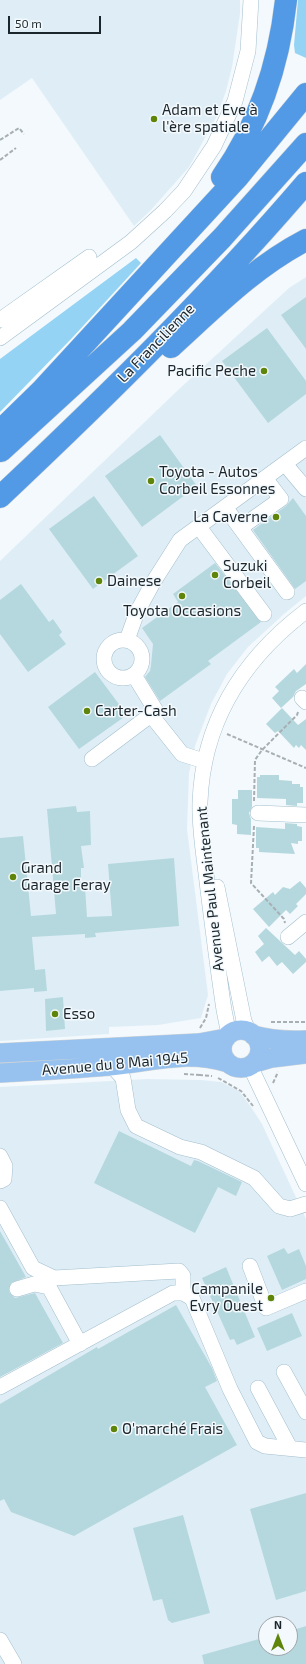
<!DOCTYPE html>
<meta charset="utf-8">
<style>
body{margin:0}
#map{position:relative;width:306px;height:1664px;overflow:hidden;background:#f3f9fc;font-family:"Exo 2",sans-serif}
canvas{display:block}
.north{position:absolute;left:258px;top:1616px;width:40px;height:40px;box-sizing:border-box;background:#f3f9fc;border:1px solid #9da5a9;border-radius:50%;rotate:0deg;font-size:11px;font-weight:700;line-height:16px;text-align:center;color:#1b262c}
.north::after{content:'';display:block;margin:auto;width:14px;height:18px;background:#5e850a;clip-path:polygon(50% 0,100% 100%,50% 72%,0 100%)}
.scale{position:absolute;left:8px;top:16px;width:93px;height:18px;box-sizing:border-box;border:2px solid #1b262c;border-top:0;padding-left:5px;font-size:12px;line-height:14px;white-space:nowrap;color:#1b262c;-webkit-text-stroke:3px #f3f9fc;paint-order:stroke}
</style>
<div id="map">
<canvas width="306" height="1664"></canvas>
<div class="north">N</div>
<div class="scale">50 m</div>
</div>
<script>
const ctx = document.querySelector('canvas').getContext('2d');
ctx.lineJoin = 'round';
function fill(path, color) { ctx.fillStyle = color; ctx.fill(path, 'evenodd'); }
function trace(path, color, width, dash) { ctx.strokeStyle = color; ctx.lineWidth = width; ctx.lineCap = dash ? 'butt' : 'round'; ctx.setLineDash(dash || []); ctx.stroke(path); }
function drawText(font, color, halo, rows, align = 'center') {
  ctx.font = font + ' "Exo 2",sans-serif'; ctx.lineWidth = 3; ctx.setLineDash([]); ctx.textBaseline = 'middle'; ctx.strokeStyle = halo; ctx.fillStyle = color; for (const [text, x, y, turn = 0] of rows) {
    ctx.save(); ctx.translate(x, y); ctx.rotate((+turn || 0) * Math.PI / 180); ctx.textAlign = isNaN(turn) ? turn : align; if (halo) ctx.strokeText(text, 0, 0); ctx.fillText(text, 0, 0); ctx.restore();
  }
}
const built = new Path2D(`
 M0 0H240V14L232 67 226 91 217 116 189 167 151 210 134 226 32 78 0 100Z
 M306 277V596L284 614 248 647 227 674 211 704 195 746 189 773 187 829 208 995 201 1018 158 1025 109 1027V1034L0 1041V561L176 392 289 288Z
 M147 1079 201 1080 221 1082 239 1091 251 1107 262 1124 306 1219V1664H0V1087ZM266 1624H290V1648H266Z`);
const forest = new Path2D(`
 M298 0H306V58L295 53 294 45Z
 M136 258 141 263 72 338 0 412V359Z`);
const building = new Path2D(`
 M306 297V349L281 315Z
 M267 328 306 381V394L268 423 222 361Z
 M160 435 197 486 142 527 105 476Z
 M94 496 138 556 93 589 49 529Z
 M293 498 306 516V581L295 589 253 530 286 506Z
 M215 563 261 622 208 661 211 664 160 701 145 677 150 671 151 665 153 644 142 628 178 602 173 594Z
 M21 584 49 622 53 619 62 632 59 635 66 644 28 672 0 634V600Z
 M306 664V684L296 691 293 697 281 708 272 698 279 691 275 687 294 669 297 673Z
 M95 672 127 715 79 749 48 707Z
 M282 708 298 725 306 719V750L301 745 299 748 296 745 294 748 278 731 275 733 266 724Z
 M260 775H279V780L292 781V784H300V787H303V803H297V806L286 805V799L257 798V777H260Z
 M238 790H252V807L249 813 251 819V835L237 834V825L232 824V799H238Z
 M76 806 77 812 90 811 91 845 81 846 84 868H81V886L85 887 87 917 112 916 108 864 174 858 179 926 95 933 96 937 85 938V934L32 937 35 970 45 969 47 991 34 992V988L0 991V838L23 836 31 916 56 914 47 809Z
 M285 823 297 824V826L302 827V841H298V844L291 843 295 854 259 852V848H256V827L285 829Z
 M300 881 306 888V894L296 904 298 906 290 914 286 910 269 927 253 909 273 892 275 895 283 887 290 889Z
 M266 928 295 955 299 951 306 959V962L293 974 282 962 277 966 269 956 262 962 255 952 264 944 258 936Z
 M63 997 65 1029 46 1031 45 999Z
 M119 1131 191 1166 194 1160 198 1161 242 1182 236 1196 218 1187 195 1233 94 1183Z
 M0 1231 26 1277 11 1283 9 1292 15 1298 35 1293 63 1343 0 1377Z
 M284 1248 288 1254 299 1249 306 1266V1279L282 1290 267 1256Z
 M226 1267 255 1337 237 1345 234 1339 230 1340 202 1278Z
 M176 1305 212 1368 217 1381 205 1387 237 1445 74 1536 11 1512 4 1499 0 1501V1404L97 1347 98 1349Z
 M292 1313 302 1336 267 1351 257 1328Z
 M306 1493V1591L276 1600 250 1509Z
 M183 1515 210 1613 172 1623 168 1620 162 1599 153 1601 133 1528Z
 M306 1626V1664H204L202 1655 266 1637V1648H290V1631Z`);
const path = new Path2D(`
 M0 140 19 128 24 134
 M0 160 16 148
 M227 734 306 768
 M254 801 255 760 262 750 297 715 298 712
 M254 826 251 883 284 919 285 923
 M271 1022H306
 M200 1028 206 1018 209 1004
 M184 1074 200 1075
 M200 1074V1075L212 1076
 M218 1078 241 1091 253 1106
 M273 1083 278 1072`);
const minor = new Path2D(`
 M0 320 89 257
 M0 338 131 242 165 211 184 191 214 146 235 101 248 51 251 0
 M285 464 306 489
 M225 507 287 592
 M199 527 264 614
 M240 528 281 499 265 478
 M127 640 137 612 154 581 180 540 306 448
 M104 659a19 19 0 1 1 38 0a19 19 0 1 1-38 0Z
 M302 698 306 702
 M151 715 182 754 204 761
 M92 759 156 711 134 675
 M258 813 306 815
 M217 887 244 1021 249 1032
 M288 937 306 922
 M229 1035 224 1010C218 970 213 930 208 890 205 861 199 831 200 802 203 721 243 659 306 611
 M112 1066 123 1078 128 1110 136 1126 180 1147 201 1152 254 1178 279 1206 290 1209 306 1204
 M250 1066 306 1184
 M0 1156 5 1166 4 1179 0 1181
 M0 1208 33 1268 54 1278 179 1271 183 1276V1293L192 1298 230 1389 257 1442 265 1446 306 1450
 M250 1266 266 1308 306 1291
 M17 1289 34 1284 49 1287 80 1344
 M284 1372 306 1412
 M0 1387 173 1293H183
 M258 1388 290 1448
 M0 1640 14 1664`);
const major = new Path2D(`
 M222 1049a19 19 0 1 1 38 0a19 19 0 1 1-38 0Z
 M253 1035C271 1040 287 1041 306 1040
 M0 1053 199 1043 226 1038
 M255 1063 272 1058 306 1054
 M0 1073C37 1071 74 1069 110 1066 154 1062 184 1050 228 1063`);
const highway = new Path2D(`
 M222 177C259 124 279 64 286 0
 M171 347C214 308 254 267 306 240
 M0 447 2 429 41 391 238 177 306 94
 M1 451 132 331 222 238 306 144
 M0 497C106 397 211 294 306 183`);
const markers = [
 [154,119,4,"#5e850a"],
 [264,371,4,"#5e850a"],
 [151,481,4,"#5e850a"],
 [276,517,4,"#5e850a"],
 [215,575,4,"#5e850a"],
 [99,581,4,"#5e850a"],
 [182,596,4,"#5e850a"],
 [87,711,4,"#5e850a"],
 [13,877,4,"#5e850a"],
 [55,1014,4,"#5e850a"],
 [271,1298,4,"#5e850a"],
 [114,1429,4,"#5e850a"]
];
const poiNames = [
 ["Adam et Eve à",162,110],
 ["l'ère spatiale",162,127],
 ["Pacific Peche",256,371,"right"],
 ["Toyota - Autos",159,472],
 ["Corbeil Essonnes",159,489],
 ["La Caverne",268,517,"right"],
 ["Suzuki",223,566],
 ["Corbeil",223,583],
 ["Dainese",107,581],
 ["Toyota Occasions",182,611,"center"],
 ["Carter-Cash",95,711],
 ["Grand",21,868],
 ["Garage Feray",21,885],
 ["Esso",63,1014],
 ["Campanile",263,1289,"right"],
 ["Evry Ouest",263,1306,"right"],
 ["O'marché Frais",122,1429]
];
const streetNames = [
 ["La Francilienne",156,343,-46],
 ["Avenue Paul Maintenant",210,889,-96],
 ["Avenue du 8 Mai 1945",115,1064,-5]
];
fill(built, '#dfeef6');
fill(forest, '#94d3f3');
fill(building, '#b5d8de');
trace(minor, '#a2becd', 16);
trace(major, '#d1d4d5', 20);
trace(highway, '#d1d4d5', 23);
trace(path, '#a7afb3', 2, [4, 2]);
trace(minor, '#fff', 15);
trace(major, '#97c2f0', 19);
trace(highway, '#529ae6', 22);
for (const [x, y, r, color] of markers) { const dot = new Path2D(); dot.arc(x, y, r, 0, 2 * Math.PI); ctx.fillStyle = color; ctx.fill(dot); trace(dot, '#f3f9fc', 1.5); }
drawText('15px', '#1b262c', '#f3f9fc', poiNames, 'left');
drawText('15px', '#1b262c', '#f3f9fc', streetNames);
</script>
